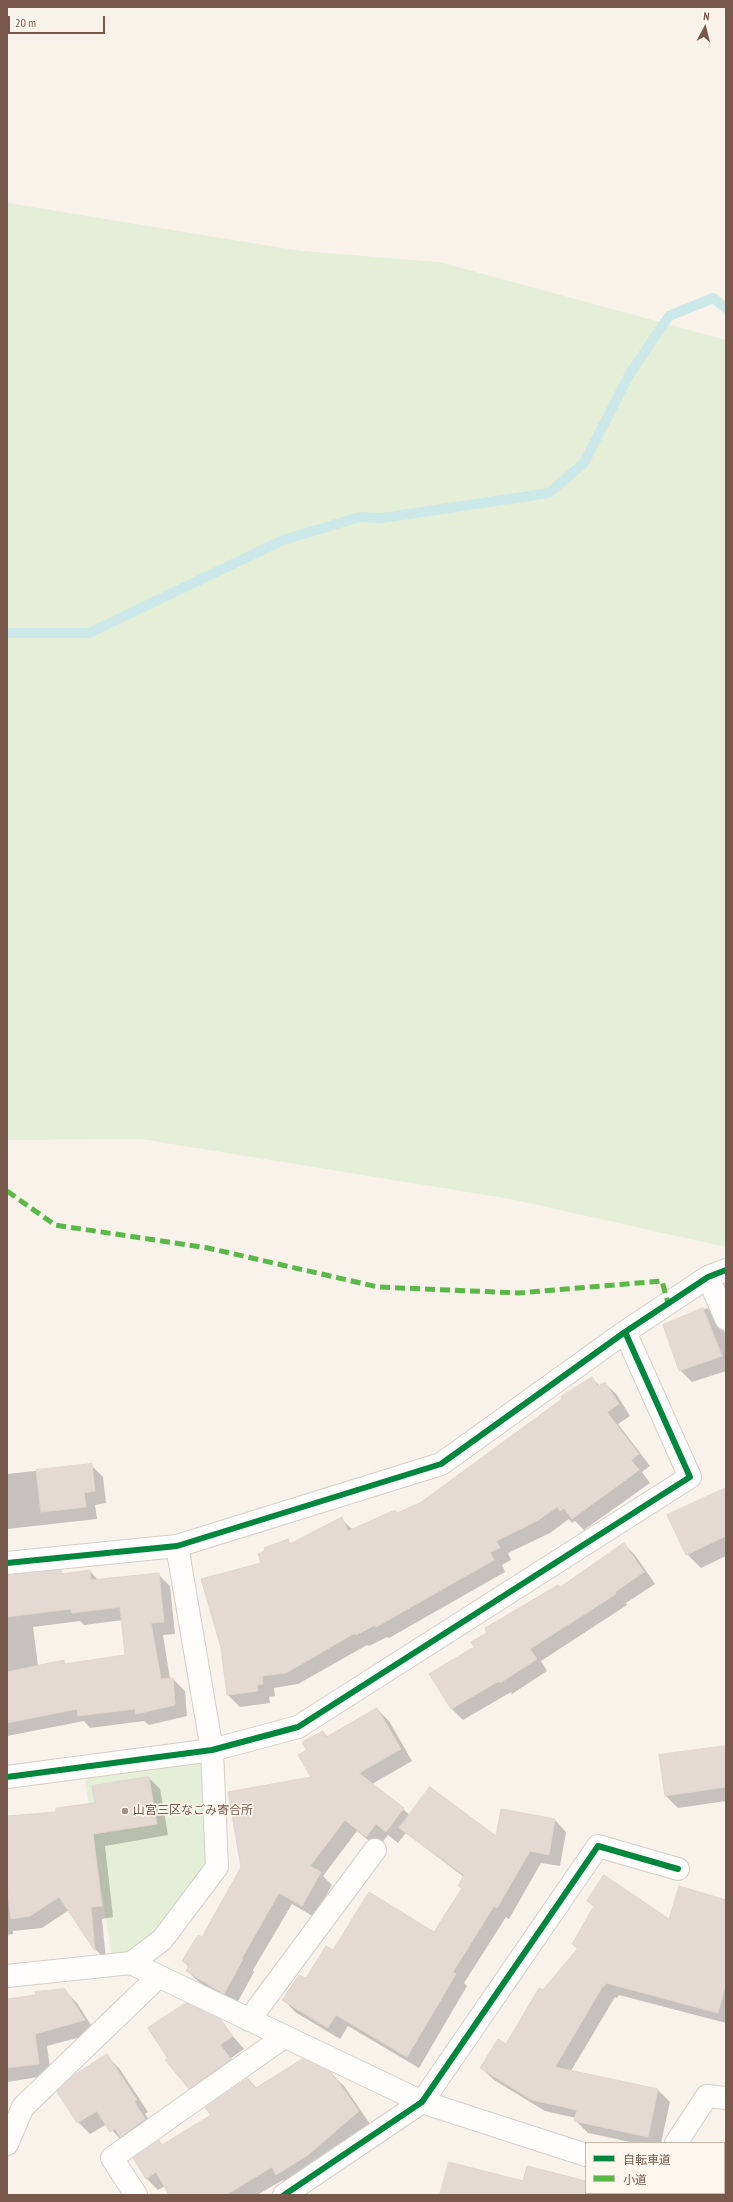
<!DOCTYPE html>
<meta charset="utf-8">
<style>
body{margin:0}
#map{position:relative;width:733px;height:2202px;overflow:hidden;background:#f8f2eb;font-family:"PT Sans Narrow","Noto Sans JP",sans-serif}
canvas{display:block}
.frame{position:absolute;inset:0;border:8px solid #77584a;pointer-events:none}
.legend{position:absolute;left:585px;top:2142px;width:140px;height:52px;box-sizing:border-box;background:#fff7ed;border:1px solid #c9b7ac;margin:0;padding:5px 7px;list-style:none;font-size:12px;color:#77584a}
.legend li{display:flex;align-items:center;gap:8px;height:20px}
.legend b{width:20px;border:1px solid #c9b7ac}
.north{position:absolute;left:685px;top:8px;width:40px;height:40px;-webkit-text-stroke:3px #fff7ed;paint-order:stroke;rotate:7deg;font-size:11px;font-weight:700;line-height:16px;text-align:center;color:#77584a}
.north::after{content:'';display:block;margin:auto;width:14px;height:18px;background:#77584a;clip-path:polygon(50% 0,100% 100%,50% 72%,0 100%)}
.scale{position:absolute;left:8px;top:16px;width:97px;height:18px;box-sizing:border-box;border:2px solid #77584a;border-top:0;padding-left:5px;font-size:12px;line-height:14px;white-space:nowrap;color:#77584a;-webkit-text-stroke:3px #fff7ed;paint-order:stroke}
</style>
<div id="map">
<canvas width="733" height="2202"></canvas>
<div class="frame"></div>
<ul class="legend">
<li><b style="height:5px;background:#00873e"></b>自転車道</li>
<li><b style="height:5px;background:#58b947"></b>小道</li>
</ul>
<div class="north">N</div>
<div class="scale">20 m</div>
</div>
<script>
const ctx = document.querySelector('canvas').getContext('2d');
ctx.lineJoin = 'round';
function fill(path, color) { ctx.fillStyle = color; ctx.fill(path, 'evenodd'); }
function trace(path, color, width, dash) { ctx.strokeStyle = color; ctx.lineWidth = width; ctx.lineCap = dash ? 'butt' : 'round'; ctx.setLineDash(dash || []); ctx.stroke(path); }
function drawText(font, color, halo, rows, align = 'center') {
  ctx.font = font + ' "PT Sans Narrow","Noto Sans JP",sans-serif'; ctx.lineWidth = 3; ctx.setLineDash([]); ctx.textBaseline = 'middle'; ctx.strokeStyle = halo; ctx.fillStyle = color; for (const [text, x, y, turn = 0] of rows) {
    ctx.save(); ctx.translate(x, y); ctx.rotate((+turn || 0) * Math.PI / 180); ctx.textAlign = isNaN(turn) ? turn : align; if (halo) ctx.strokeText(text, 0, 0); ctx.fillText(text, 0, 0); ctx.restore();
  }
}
const green = new Path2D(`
 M7 203 301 251 439 262 726 340V1247L511 1199 141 1139 7 1140Z
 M212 1750 217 1867 162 1940 113 1965 83 1767Z`);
const shadow = new Path2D(`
 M707 1308 719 1320 726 1336V1371L692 1382 680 1370 665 1325Z
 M592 1378 600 1386 605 1383 617 1395 630 1416 618 1424 650 1466 642 1472 650 1483 584 1530 575 1521 572 1523 569 1519 550 1533 508 1553 511 1560 502 1565 505 1572 389 1638 387 1637 369 1646 367 1645 298 1684 274 1688 275 1696 269 1697 270 1703 240 1707 228 1695 222 1648 263 1564 288 1541 291 1544 341 1519 353 1530 421 1504Z
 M91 1465 103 1477 106 1503 95 1505 97 1519 7 1529V1474Z
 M726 1489V1556L701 1568 687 1554Z
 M624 1544 635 1555 655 1584 626 1603 627 1605 541 1661 547 1671 512 1694 511 1692 463 1720 452 1709 431 1674 475 1647Z
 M60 1571 64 1575 90 1571 99 1581 158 1574 170 1586 175 1634 163 1635 170 1679H173L185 1691 187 1716 149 1725 144 1721 90 1728 84 1721 7 1736V1577ZM123 1620 127 1656 66 1664 63 1661 38 1666 33 1627 80 1621 84 1625Z
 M377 1709 389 1721 412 1761 372 1784 410 1815 497 1838 555 1820 566 1832 560 1866 541 1863 509 1919 506 1917 464 1983 467 1986 419 2068 348 2026 340 2039 295 2012 284 2000 333 1952 434 1933 462 1889 459 1886 464 1877 406 1833 398 1843 388 1835 378 1848 357 1831 323 1876 332 1885 314 1917 292 1904 253 1970 254 1972 236 2005 199 1982 187 1971 189 1967 183 1961 202 1938 312 1778 307 1751 323 1732 328 1737Z
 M726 1747V1801L678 1808 666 1796Z
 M149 1778 160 1789 168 1835 105 1846 113 1917 102 1919 106 1960 96 1950 69 1910 42 1928 13 1931V1934L7 1935V1817L57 1813 96 1804Z
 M588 1901 670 1921 726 1901V2023L619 1995 617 1998 615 1997 571 2071 658 2090 670 2102 661 2143H635L588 2133 576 2121V2118L545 2111 494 2080 481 2068 506 2045 543 1992 578 1949 573 1944 595 1908Z
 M65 1991 77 2003 96 2033 47 2046 51 2075 7 2082V2000Z
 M220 2021 244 2049 231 2058 243 2071 202 2100 190 2088Z
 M107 2056 119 2068 148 2112 145 2114 157 2132 123 2143 107 2124 90 2134 78 2122Z
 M331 2074 344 2086 370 2124 321 2167 289 2186 283 2180 257 2195H171L165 2186 158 2190 146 2178 159 2142 163 2146 212 2115 248 2079 257 2088Z
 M528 2167 586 2181V2193H638L640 2195H441L524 2182Z`);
const stream = new Path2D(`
 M7 633H89L283 540 360 517 382 518 549 493 584 463 629 375 669 316 713 298 726 308`);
const building = new Path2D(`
 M703 1308 722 1356 679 1371 663 1325Z
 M592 1377 598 1386 605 1382 619 1404 607 1412 639 1454 631 1460 639 1470 572 1519 564 1508 560 1511 557 1507 537 1521 496 1541 500 1548 490 1552 494 1560 376 1627 375 1625 356 1635 355 1633 286 1673 262 1676 263 1684 257 1685 258 1691 227 1695 221 1648 201 1579 261 1563 258 1554 265 1551 264 1548 288 1539 290 1544 342 1517 348 1531 395 1510 397 1513 420 1503 562 1399 561 1397Z
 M92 1464 95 1491 84 1493 86 1507 41 1512 36 1470Z
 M726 1488V1536L686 1555 667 1515Z
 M624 1543 644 1572 615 1592 616 1594 530 1649 537 1659 500 1683 499 1681 451 1709 429 1674 474 1647 471 1642 487 1633 485 1628 558 1585 560 1587Z
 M61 1570V1574L90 1570 91 1580 159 1573 164 1622 151 1623 161 1679 173 1678 175 1705 136 1714 135 1709 78 1716 77 1709 7 1723V1672L64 1660V1664L125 1655 120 1607 72 1613 71 1609 7 1617V1576Z
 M377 1708 401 1749 359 1773 404 1808 386 1832 376 1824 366 1837 345 1820 310 1866 321 1872 302 1906 279 1893 242 1958 243 1959 224 1994 186 1971 189 1965 182 1961 198 1935 202 1937 241 1867 228 1792 311 1777 298 1755 306 1750 302 1742 323 1731 326 1737Z
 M726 1746V1787L665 1796 659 1755Z
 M149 1777 157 1824 93 1834 102 1906 91 1907 95 1951 59 1897 30 1916 11 1919 7 1886V1816L56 1812V1808L95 1803 92 1786Z
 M430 1787 496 1836 501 1809 555 1819 549 1855 530 1851 497 1908 494 1906 453 1972 456 1974 407 2057 336 2015 328 2028 282 2000 299 1975 306 1978 326 1946 333 1950 369 1892 434 1932 462 1888 458 1886 464 1875 399 1828Z
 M604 1875 669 1919 679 1886 726 1900V1983L718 2013 606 1983 604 1987 603 1986 555 2067 658 2089 648 2137 574 2121 577 2110 532 2100 480 2068 498 2039 506 2044 539 1988 543 1990 578 1948 572 1944 594 1906 587 1901Z
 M65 1989 85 2020 35 2034 39 2064 7 2068V1999L36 1995 35 1992Z
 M186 2003 221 2020 233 2036 220 2045 231 2059 189 2089 165 2060 168 2059 148 2028Z
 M107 2054 137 2100 134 2101 145 2119 120 2137 115 2129 110 2132 97 2111 77 2123 57 2092 73 2076Z
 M303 2059 332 2073 359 2111 308 2155 276 2175 272 2167 226 2195H169L156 2172 146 2179 133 2158 159 2140 162 2145 211 2115 205 2108 248 2078 255 2088Z
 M449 2162 523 2181 527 2166 586 2181V2193H605L604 2195H440Z`);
const minor = new Path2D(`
 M708 1277 726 1319
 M7 1563 177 1546 441 1464 625 1332 708 1277 726 1270
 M7 1777 212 1750 298 1727 690 1477 625 1332
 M131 1963 422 2102 586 2155
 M7 1976 131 1963 162 1940 217 1867 212 1750 177 1546
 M249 2020 375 1850
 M676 2143 707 2096 726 2098
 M7 2144 23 2107 158 1977
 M136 2195 112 2158 284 2037
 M284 2195 422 2102 598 1846 678 1869
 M650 2195 651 2193`);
const quiet = new Path2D(`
 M7 1191 55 1225 208 1248 378 1287 519 1293 662 1281 668 1303`);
const cycleway = new Path2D(`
 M7 1563 177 1546 441 1464 625 1332 708 1277 726 1270
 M7 1777 212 1750 298 1727 690 1477 625 1332
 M284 2195 422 2102 598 1846 678 1869`);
const markers = [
 [125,1811,4,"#a48e82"]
];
const poiNames = [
 ["山宮三区なごみ寄合所",133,1811]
];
fill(green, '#e5eed6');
fill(shadow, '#0003');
trace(stream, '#cde8e8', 10);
fill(building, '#e4dad3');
trace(building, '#e1d5cd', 1);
trace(minor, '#d6cec8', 24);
trace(minor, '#fefdfc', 22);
trace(quiet, '#58b947', 5, [10, 5]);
trace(cycleway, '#00873e', 6);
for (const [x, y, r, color] of markers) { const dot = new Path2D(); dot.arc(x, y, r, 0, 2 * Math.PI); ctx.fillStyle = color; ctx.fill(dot); trace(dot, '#fff7ed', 1.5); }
drawText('12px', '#77584a', '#fff7ed', poiNames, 'left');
</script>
